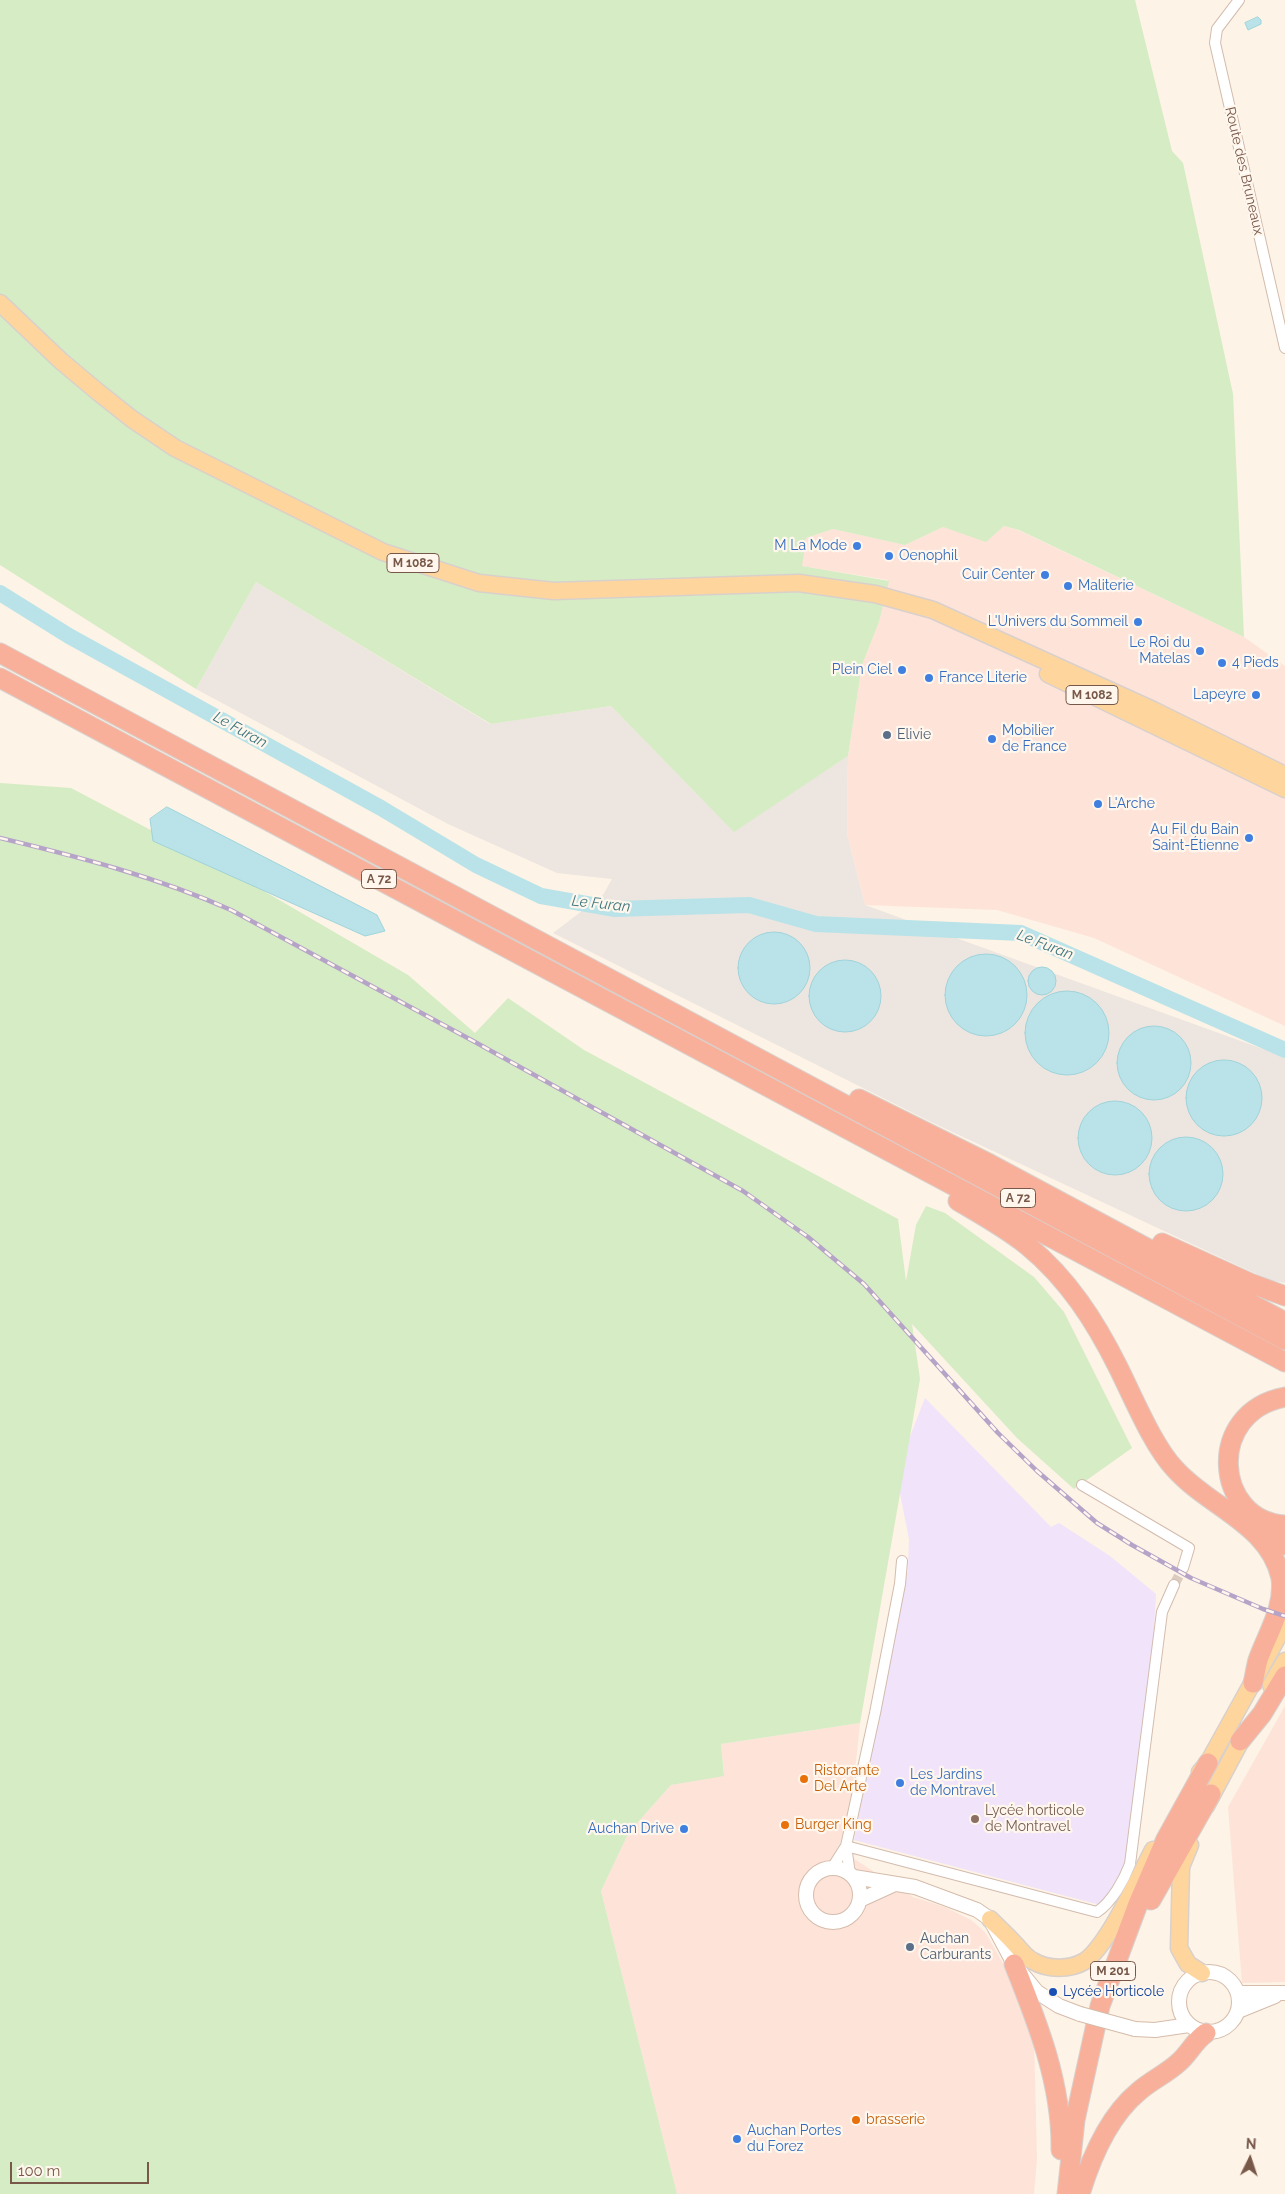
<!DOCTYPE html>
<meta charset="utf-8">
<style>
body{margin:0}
#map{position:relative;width:1285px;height:2194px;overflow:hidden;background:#fdf3e6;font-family:Raleway,sans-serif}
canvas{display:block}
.north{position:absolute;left:1225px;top:2134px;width:50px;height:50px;-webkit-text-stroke:4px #fff7ed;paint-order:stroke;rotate:4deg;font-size:14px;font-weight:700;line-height:20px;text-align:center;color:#785849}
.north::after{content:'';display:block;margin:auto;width:18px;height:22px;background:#785849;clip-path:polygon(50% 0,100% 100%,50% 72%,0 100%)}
.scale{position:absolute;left:10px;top:2162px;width:139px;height:22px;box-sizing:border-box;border:2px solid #785849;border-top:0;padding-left:6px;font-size:15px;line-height:18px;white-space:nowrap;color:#785849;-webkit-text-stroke:4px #fff7ed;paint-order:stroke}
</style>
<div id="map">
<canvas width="1285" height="2194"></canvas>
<div class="north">N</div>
<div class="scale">100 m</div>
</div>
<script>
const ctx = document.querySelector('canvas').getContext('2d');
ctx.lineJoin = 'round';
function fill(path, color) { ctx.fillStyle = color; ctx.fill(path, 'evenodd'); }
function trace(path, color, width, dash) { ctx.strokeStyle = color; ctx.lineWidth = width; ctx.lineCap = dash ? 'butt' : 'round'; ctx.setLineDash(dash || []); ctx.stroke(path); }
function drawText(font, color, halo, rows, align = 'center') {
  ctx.font = font + ' Raleway,sans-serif'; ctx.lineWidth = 4.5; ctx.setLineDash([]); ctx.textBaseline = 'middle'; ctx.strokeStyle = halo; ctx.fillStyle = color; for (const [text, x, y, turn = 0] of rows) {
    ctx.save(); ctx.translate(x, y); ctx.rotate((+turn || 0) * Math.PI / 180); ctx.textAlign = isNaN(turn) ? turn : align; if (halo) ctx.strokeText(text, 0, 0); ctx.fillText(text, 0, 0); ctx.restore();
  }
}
const commercial = new Path2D(`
 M1004 526 1018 530 1244 637 1285 666V1026L1094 938 997 910 865 905 847 834 848 756 862 665 879 622 888 580 801 566 806 538 833 529 905 545 943 527 986 541Z
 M1285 1706V1982L1242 1983 1228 1807Z
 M860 1723 853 1790 839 1849 913 1897 945 1907 971 1920 985 1932 996 1951 1016 1987 1034 2039 1037 2159 1034 2194H677L601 1891 629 1832 671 1785 724 1775 721 1744Z`);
const industrial = new Path2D(`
 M256 582 490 724 611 706 734 831 848 756 847 834 865 905 1285 1057V1283L1269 1280 931 1122 553 933 603 895 612 879 557 873 448 824 196 689Z`);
const education = new Path2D(`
 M925 1398 1051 1527 1059 1523 1110 1556 1156 1594 1153 1648 1124 1874 1100 1905 854 1840 908 1569 909 1539 896 1473Z`);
const green = new Path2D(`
 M0 0H1135L1172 151 1183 163 1233 394 1244 637 1019 530 1004 526 986 542 943 527 905 545 833 529 806 538 802 566 889 581 879 622 862 665 848 756 734 832 611 706 491 724 256 582 196 689 0 565Z
 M0 783 71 788 238 876 408 975 475 1033 508 998 584 1050 898 1219 906 1281 916 1225 926 1206 945 1213 1034 1277 1064 1312 1132 1448 1074 1489 1017 1438 912 1324 920 1379 860 1723 721 1744 724 1776 671 1785 629 1832 601 1891 677 2194H0Z`);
const water = new Path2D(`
 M1258 17 1261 20V24L1248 30 1245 23Z
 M167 807 377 915 385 931 365 936 153 841 150 819Z
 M738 968a36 36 0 1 1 72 0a36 36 0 1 1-72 0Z
 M945 995a41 41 0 1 1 82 0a41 41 0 1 1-82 0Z
 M809 996a36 36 0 1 1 72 0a36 36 0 1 1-72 0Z
 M1028 981a14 14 0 1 1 28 0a14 14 0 1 1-28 0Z
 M1025 1033a42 42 0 1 1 84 0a42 42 0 1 1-84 0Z
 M1117 1063a37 37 0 1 1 74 0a37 37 0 1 1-74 0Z
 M1186 1098a38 38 0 1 1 76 0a38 38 0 1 1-76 0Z
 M1078 1138a37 37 0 1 1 74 0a37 37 0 1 1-74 0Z
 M1149 1174a37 37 0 1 1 74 0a37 37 0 1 1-74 0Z`);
const river = new Path2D(`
 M0 593 69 636 381 808 476 865 541 896 615 909 749 905 816 924 1021 933 1285 1050`);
const streetTunnel = new Path2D(`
 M1174 1585 1183 1568`);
const street = new Path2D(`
 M1239 0 1217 29 1215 43 1285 348
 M1082 1485 1189 1548 1183 1568
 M846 1846 1093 1911 1097 1912C1112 1902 1124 1880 1130 1864L1162 1612 1174 1585
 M832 1868 846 1846
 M850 1874 846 1846 875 1713 900 1584 902 1561`);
const secondary = new Path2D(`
 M806 1895a27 27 0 1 1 54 0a27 27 0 1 1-54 0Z
 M854 1877 915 1887 977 1910 990 1919 1014 1964 1037 1992 1059 2006 1080 2014
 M860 1900 895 1884
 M1179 2002a30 30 0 1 1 60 0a30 30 0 1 1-60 0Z
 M1238 1993H1285
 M1238 2011 1275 1996
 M1135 2029 1155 2030 1189 2025`);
const primary = new Path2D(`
 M0 303 61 361 98 392 132 419 175 448 383 552 479 583 554 591 799 583 875 594 933 610 1153 710 1285 775
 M1048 674 1285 789
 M1271 1685 1285 1661
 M1200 1772 1208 1763 1285 1624
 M1206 1806 1246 1731
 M1190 1845 1181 1867 1179 1948 1188 1964 1202 1973
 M990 1919C998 1927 1007 1935 1014 1943 1021 1950 1025 1957 1033 1961 1048 1970 1070 1970 1085 1961 1108 1945 1139 1877 1153 1850`);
const highway = new Path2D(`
 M0 653 1285 1340
 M0 678 1285 1362
 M859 1099 990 1164 1285 1322
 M958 1201C982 1215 1007 1229 1028 1246 1068 1279 1095 1321 1118 1367 1133 1397 1153 1446 1175 1469 1209 1507 1269 1524 1281 1578 1285 1608 1267 1634 1258 1660 1256 1667 1255 1675 1253 1683
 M1162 1243 1250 1283 1285 1296
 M1285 1397C1205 1412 1214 1521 1285 1525
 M1258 1533 1285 1545
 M1240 1741 1262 1714 1285 1676
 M1151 1900 1211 1794
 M1014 1964C1038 2024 1062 2084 1061 2150
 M1067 2194 1075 2120 1100 2006 1138 1904 1166 1839 1208 1763
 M1080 2194C1091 2158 1108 2117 1138 2092 1150 2081 1166 2074 1178 2063 1189 2054 1194 2041 1206 2033`);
const rail = new Path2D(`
 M0 838C79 857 157 877 231 910L475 1042 743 1191 808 1237 864 1284 998 1433 1037 1471 1097 1523 1132 1545 1191 1578 1263 1609 1285 1616`);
const secondaryBridge = new Path2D(`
 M1080 2014 1135 2029`);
const markers = [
 [857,546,5,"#3f7fe0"],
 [889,556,5,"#3f7fe0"],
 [1045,575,5,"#3f7fe0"],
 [1068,586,5,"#3f7fe0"],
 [1138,622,5,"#3f7fe0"],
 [1200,651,5,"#3f7fe0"],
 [1222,663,5,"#3f7fe0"],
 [902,670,5,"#3f7fe0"],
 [929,678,5,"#3f7fe0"],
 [1256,695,5,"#3f7fe0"],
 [887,735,5,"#5c6f8a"],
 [992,739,5,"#3f7fe0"],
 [1098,804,5,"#3f7fe0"],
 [1249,838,5,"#3f7fe0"],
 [804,1779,5,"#e8710a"],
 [900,1783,5,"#3f7fe0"],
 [975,1819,5,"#8d6e63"],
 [785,1825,5,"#e8710a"],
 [684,1829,5,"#3f7fe0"],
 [910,1947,5,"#5c6f8a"],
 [1053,1992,5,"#1a4fb4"],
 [856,2120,5,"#e8710a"],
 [737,2139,5,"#3f7fe0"]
];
const shields = [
 [413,563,52],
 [1092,695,52],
 [379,879,35],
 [1018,1198,35],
 [1113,1971,45]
];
const shieldNames = [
 ["M 1082",413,563],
 ["M 1082",1092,695],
 ["A 72",379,879],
 ["A 72",1018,1198],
 ["M 201",1113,1971]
];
const streetNames = [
 ["Route des Bruneaux",1244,171,77]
];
const shopNames = [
 ["M La Mode",847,546],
 ["Oenophil",899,556,"left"],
 ["Cuir Center",1035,575],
 ["Maliterie",1078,586,"left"],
 ["L'Univers du Sommeil",1128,622],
 ["Le Roi du",1190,643],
 ["Matelas",1190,659],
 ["4 Pieds",1232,663,"left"],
 ["Plein Ciel",892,670],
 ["France Literie",939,678,"left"],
 ["Lapeyre",1246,695],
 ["Mobilier",1002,731,"left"],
 ["de France",1002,747,"left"],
 ["L'Arche",1108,804,"left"],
 ["Au Fil du Bain",1239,830],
 ["Saint-Étienne",1239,846],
 ["Les Jardins",910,1775,"left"],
 ["de Montravel",910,1791,"left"],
 ["Auchan Drive",674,1829],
 ["Auchan Portes",747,2131,"left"],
 ["du Forez",747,2147,"left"]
];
const serviceNames = [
 ["Elivie",897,735],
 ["Auchan",920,1939],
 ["Carburants",920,1955]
];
const foodNames = [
 ["Ristorante",814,1771],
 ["Del Arte",814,1787],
 ["Burger King",795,1825],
 ["brasserie",866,2120]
];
const educationNames = [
 ["Lycée horticole",985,1811],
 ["de Montravel",985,1827]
];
const transitNames = [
 ["Lycée Horticole",1063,1992]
];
const waterNames = [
 ["Le Furan",240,730,29],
 ["Le Furan",601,904,6],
 ["Le Furan",1045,945,21]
];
fill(commercial, '#fee3d9');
fill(industrial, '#ede6e0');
fill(education, '#f0e3fa');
fill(green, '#d5ecc4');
fill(water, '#b9e3e8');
trace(water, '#9fd3da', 1);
trace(river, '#b9e3e8', 16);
trace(streetTunnel, '#dcccbf', 10, [10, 5]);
trace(street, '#d2bcae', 12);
trace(secondary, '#d5bcab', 16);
trace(primary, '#d9d0cc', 19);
trace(highway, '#d9d0cc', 21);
trace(street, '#fff', 10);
trace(secondary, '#fff', 14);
trace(primary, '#fed69d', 16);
trace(highway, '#f9b09b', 19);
trace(rail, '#b6a3c8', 4.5);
trace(rail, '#fff7ed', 2.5, [8]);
trace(secondaryBridge, '#d5bcab', 16, []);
trace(secondaryBridge, '#fff', 14);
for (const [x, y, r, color] of markers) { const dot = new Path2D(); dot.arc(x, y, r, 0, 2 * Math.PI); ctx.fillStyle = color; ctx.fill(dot); trace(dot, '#fff7ed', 2); }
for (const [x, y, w] of shields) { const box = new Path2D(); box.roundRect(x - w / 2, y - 9.5, w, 19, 4); ctx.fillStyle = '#fff7ed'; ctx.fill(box); trace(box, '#785849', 1); }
drawText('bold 12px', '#785849', null, shieldNames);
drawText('14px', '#785849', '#fff7ed', streetNames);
drawText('14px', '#366cbe', '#fff7ed', shopNames, 'right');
drawText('14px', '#4e5e75', '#fff7ed', serviceNames, 'left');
drawText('14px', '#c56008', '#fff7ed', foodNames, 'left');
drawText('14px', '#785e54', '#fff7ed', educationNames, 'left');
drawText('14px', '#164399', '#fff7ed', transitNames, 'left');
drawText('italic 15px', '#3c767e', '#fff7ed', waterNames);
</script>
